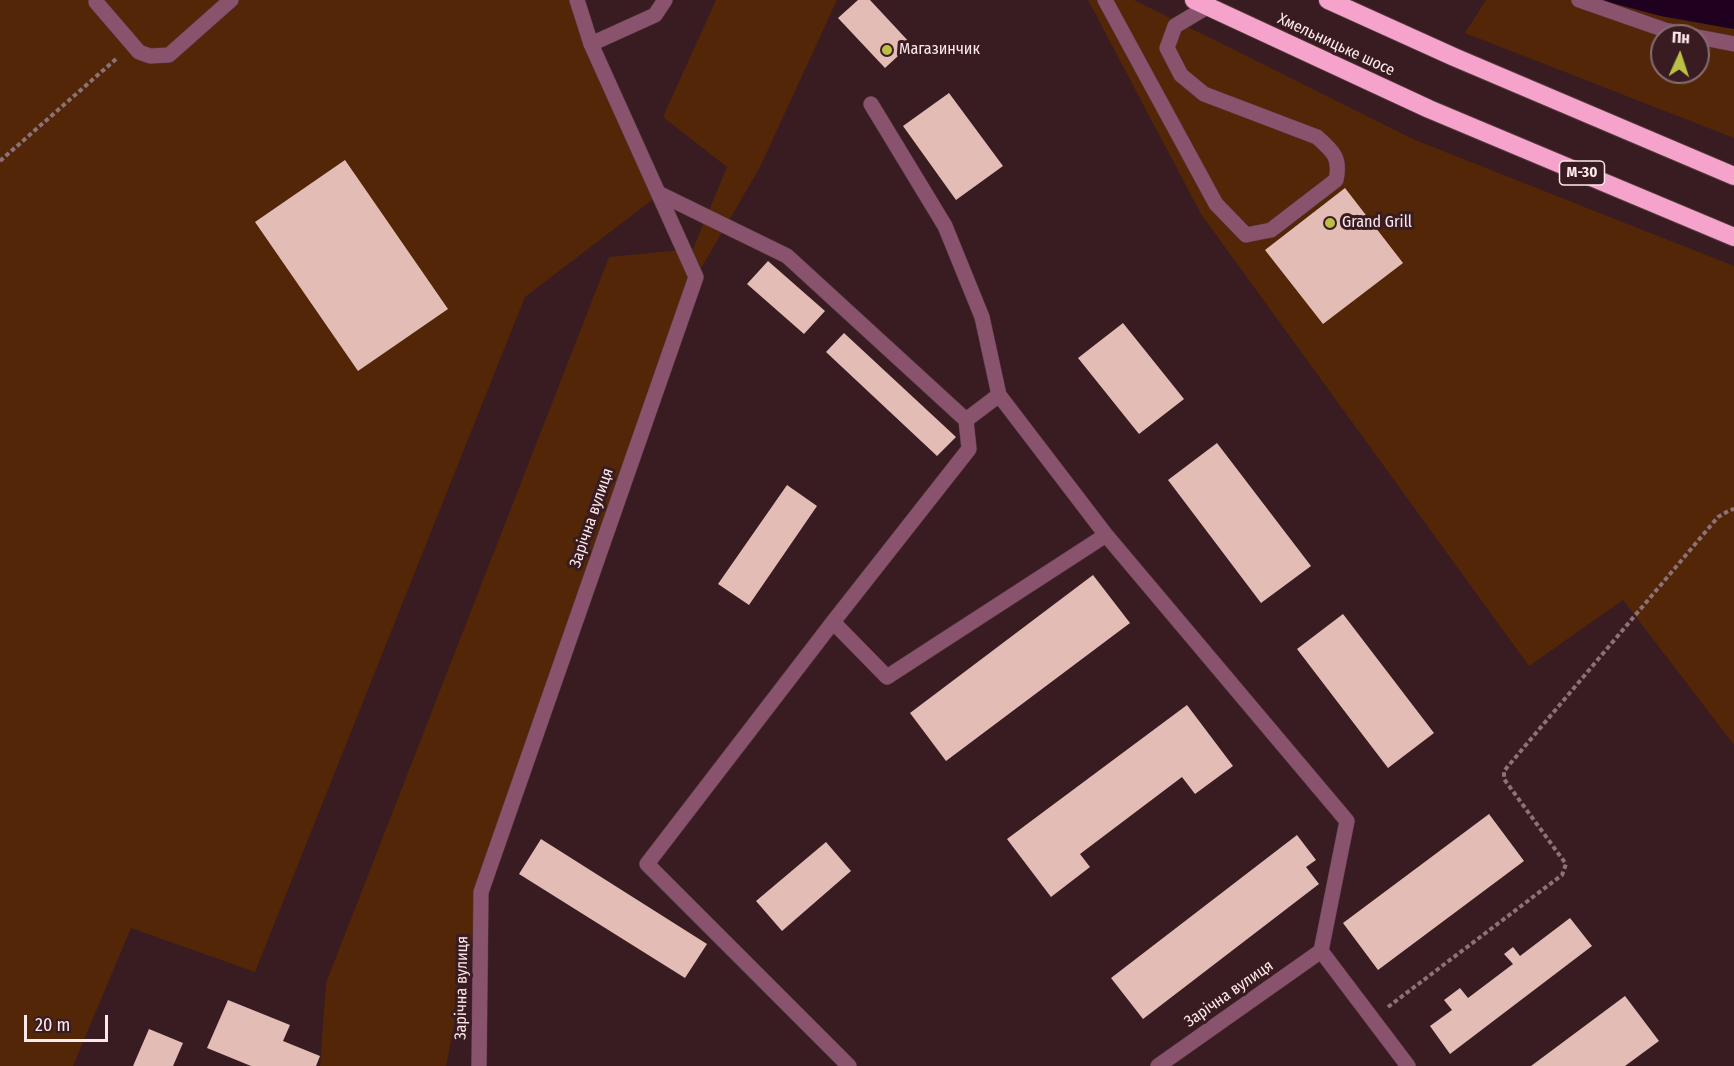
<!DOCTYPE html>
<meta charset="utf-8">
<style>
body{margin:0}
#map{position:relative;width:1734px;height:1066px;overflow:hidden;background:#391c21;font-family:"Fira Sans Condensed",sans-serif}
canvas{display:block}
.north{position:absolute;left:1650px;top:24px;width:60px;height:60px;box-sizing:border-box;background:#391c21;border:2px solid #876e71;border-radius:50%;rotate:3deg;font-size:16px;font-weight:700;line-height:24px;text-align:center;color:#fde8ea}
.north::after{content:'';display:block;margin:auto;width:21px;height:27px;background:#bbc045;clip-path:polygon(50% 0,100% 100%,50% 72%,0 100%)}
.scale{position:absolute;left:24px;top:1015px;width:84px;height:27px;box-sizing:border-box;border:3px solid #fde8ea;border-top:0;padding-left:8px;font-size:18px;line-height:21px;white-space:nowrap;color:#fde8ea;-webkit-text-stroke:4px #391c21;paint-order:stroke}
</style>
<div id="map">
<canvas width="1734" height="1066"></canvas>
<div class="north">Пн</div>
<div class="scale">20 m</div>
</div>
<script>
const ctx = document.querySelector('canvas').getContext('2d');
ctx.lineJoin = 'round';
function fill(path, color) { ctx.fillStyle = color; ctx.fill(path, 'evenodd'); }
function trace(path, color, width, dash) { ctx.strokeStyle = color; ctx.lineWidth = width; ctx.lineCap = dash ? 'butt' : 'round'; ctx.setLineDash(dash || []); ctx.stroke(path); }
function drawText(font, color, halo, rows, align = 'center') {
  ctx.font = font + ' "Fira Sans Condensed",sans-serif'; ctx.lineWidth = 6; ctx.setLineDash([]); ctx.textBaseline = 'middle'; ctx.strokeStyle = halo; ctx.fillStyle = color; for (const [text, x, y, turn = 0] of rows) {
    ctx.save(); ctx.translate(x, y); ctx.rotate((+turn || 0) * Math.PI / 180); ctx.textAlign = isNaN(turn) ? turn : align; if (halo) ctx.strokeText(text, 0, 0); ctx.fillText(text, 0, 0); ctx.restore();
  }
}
const green = new Path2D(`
 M0 0H577L660 194 525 297 255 972 131 928 73 1066H0Z
 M716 0H837L760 167 696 277 481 892 446 1066H320L326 983 609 257 693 249 727 167 663 117Z
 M1088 0H1134L1415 140 1734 266V745L1623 600 1529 666 1201 214Z
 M1486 0H1601L1661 16 1734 29V138L1465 33ZM1662 36H1698V72H1662Z`);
const water = new Path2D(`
 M1601 0H1734V29L1661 16Z`);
const building = new Path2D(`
 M858 0H870L911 44 885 68 838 18Z
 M949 93 1003 166 956 200 903 126Z
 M345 160 448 309 358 371 255 222Z
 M1345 188 1403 263 1323 324 1265 250Z
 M768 261 825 311 804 334 747 284Z
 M1123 323 1184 399 1139 434 1078 358Z
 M844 333 956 437 937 456 826 352Z
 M1217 443 1311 566 1261 603 1168 480Z
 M787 485 817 506 749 605 718 584Z
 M1093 575 1130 623 946 761 910 713Z
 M1343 614 1434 733 1388 768 1297 649Z
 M1187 705 1233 766 1195 794 1182 777 1080 854 1090 867 1051 897 1007 839Z
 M1489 814 1524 861 1378 970 1343 923Z
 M1297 835 1316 860 1306 867 1319 884 1143 1019 1111 978Z
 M541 839 707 944 685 978 519 874Z
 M826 842 851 871 782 931 756 901Z
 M1570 918 1592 946 1450 1054 1430 1026 1452 1010 1444 1000 1460 988 1468 998 1513 964 1504 954 1513 947 1520 956Z
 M1625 996 1659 1041 1625 1066H1531Z
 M228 1000 290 1025 283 1041 320 1056 316 1066H251L207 1048Z
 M149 1029 183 1043 173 1066H133Z`);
const path = new Path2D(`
 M0 161 116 59
 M1388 1007 1562 875 1566 864 1504 779V771L1718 517 1730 510 1734 509`);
const lane = new Path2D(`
 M1105 0 1216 204 1246 235 1271 230 1336 180C1341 158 1333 151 1317 137L1204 94 1181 75 1167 48 1175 26 1207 7
 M1579 0 1665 30 1695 36
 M96 2 139 52 150 56 169 55 231 0
 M1698 37 1734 44
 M591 44 655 15 665 0
 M871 104 945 226 982 317 999 395
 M660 194 787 256 966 420 999 395 1106 535 1347 821 1321 951 1408 1066
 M833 622 887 677 1106 535
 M849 1066 647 864 833 622 969 449 966 420`);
const street = new Path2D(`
 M479 1066 481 892 696 277 591 44 577 0
 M1158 1066 1321 951`);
const highway = new Path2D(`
 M1194 0 1429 109 1734 237
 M1328 0 1454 57 1734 176`);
const markers = [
 [887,50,6,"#bbc045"],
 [1330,223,6,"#bbc045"]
];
const shields = [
 [1582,173,45]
];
const shieldNames = [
 ["М-30",1582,173]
];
const streetNames = [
 ["Хмельницьке шосе",1336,45,25],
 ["Зарічна вулиця",592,518,-71],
 ["Зарічна вулиця",462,988,-89],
 ["Зарічна вулиця",1229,994,-35]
];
const poiNames = [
 ["Магазинчик",899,50],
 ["Grand Grill",1342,223]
];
fill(green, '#522607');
fill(water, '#1f011f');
fill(building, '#e3bcb5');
trace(lane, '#54393d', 16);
trace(street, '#54393d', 16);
trace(highway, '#54393d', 20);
trace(path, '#8c7276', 4, [4.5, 3]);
trace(lane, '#89526d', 15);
trace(street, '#89526d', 15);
trace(highway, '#f6a3cb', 18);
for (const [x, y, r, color] of markers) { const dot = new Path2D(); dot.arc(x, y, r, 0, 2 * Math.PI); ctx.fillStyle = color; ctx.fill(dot); trace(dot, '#391c21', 2); }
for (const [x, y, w] of shields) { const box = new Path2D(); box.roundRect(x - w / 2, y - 12, w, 24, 4.5); ctx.fillStyle = '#391c21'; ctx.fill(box); trace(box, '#fde8ea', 1.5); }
drawText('bold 15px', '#fde8ea', null, shieldNames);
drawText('16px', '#fde8ea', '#391c21', streetNames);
drawText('16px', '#fde8ea', '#391c21', poiNames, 'left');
</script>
